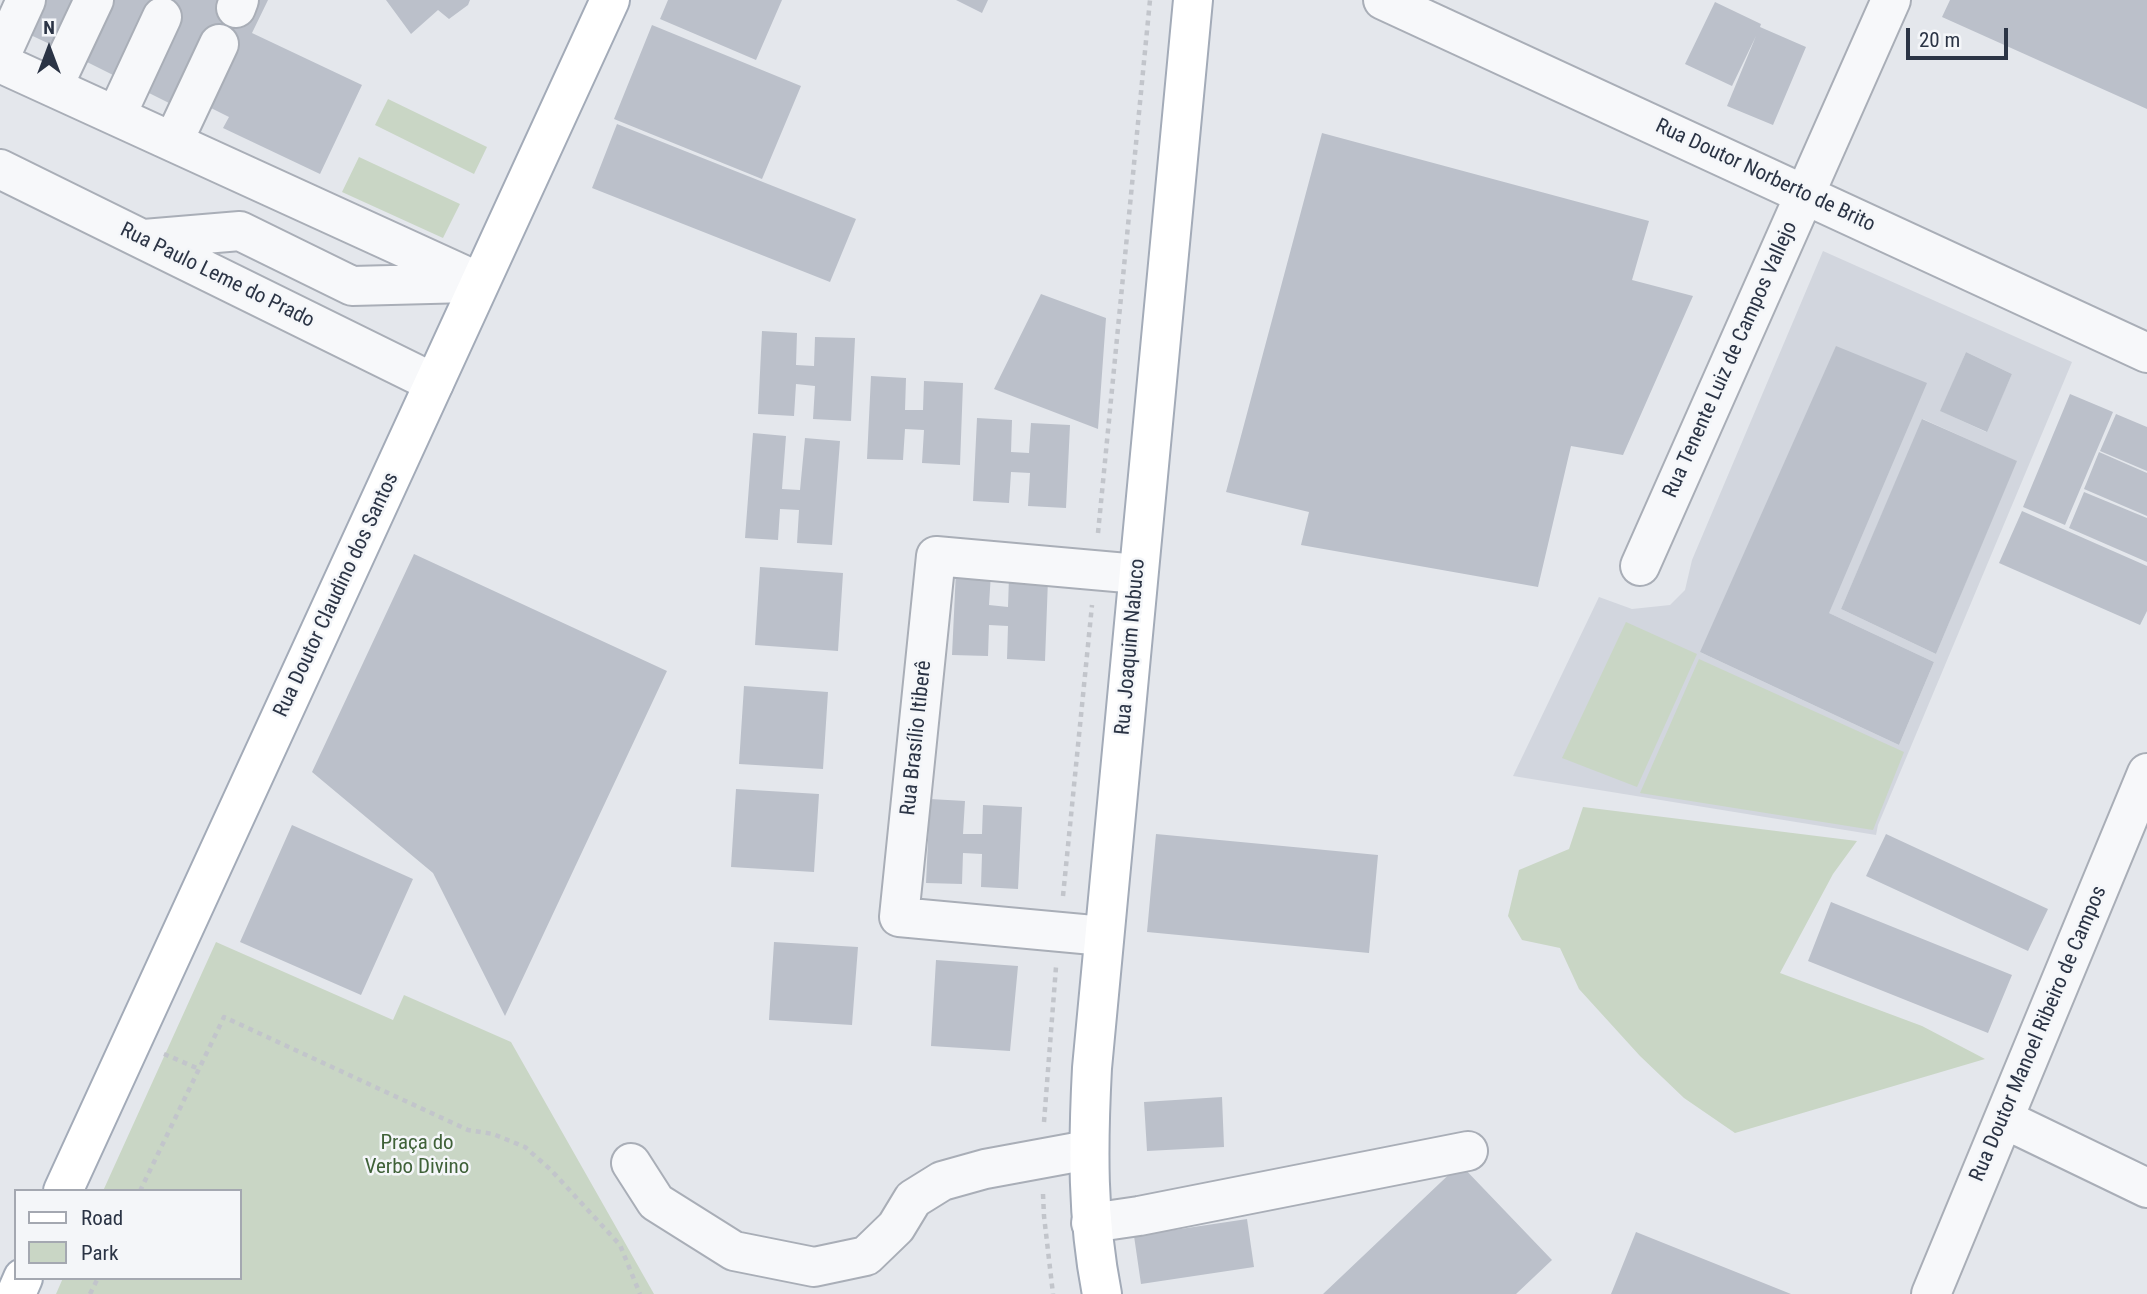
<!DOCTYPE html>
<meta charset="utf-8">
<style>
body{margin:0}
#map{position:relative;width:2147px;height:1294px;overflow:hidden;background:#e4e7ec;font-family:"Roboto Condensed",sans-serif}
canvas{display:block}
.legend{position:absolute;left:14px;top:1189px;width:228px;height:91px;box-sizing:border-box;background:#f4f6f9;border:2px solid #a4a8b1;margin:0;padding:9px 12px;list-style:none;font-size:21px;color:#2b3445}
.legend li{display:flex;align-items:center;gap:14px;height:35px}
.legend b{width:35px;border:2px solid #a4a8b1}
.north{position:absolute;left:14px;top:14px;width:70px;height:70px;-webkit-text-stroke:5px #f4f6f9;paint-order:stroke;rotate:0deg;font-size:19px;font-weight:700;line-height:28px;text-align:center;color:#2b3445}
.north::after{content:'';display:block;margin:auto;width:24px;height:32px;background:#2b3445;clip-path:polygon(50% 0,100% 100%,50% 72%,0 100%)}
.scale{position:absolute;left:1906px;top:28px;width:102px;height:32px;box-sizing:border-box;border:4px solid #2b3445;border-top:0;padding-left:9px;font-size:21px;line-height:24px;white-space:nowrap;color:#2b3445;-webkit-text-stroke:5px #f4f6f9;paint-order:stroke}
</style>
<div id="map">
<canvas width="2147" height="1294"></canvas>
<ul class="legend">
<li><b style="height:9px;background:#fff"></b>Road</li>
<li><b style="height:19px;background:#c9d6c5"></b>Park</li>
</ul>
<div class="north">N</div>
<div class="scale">20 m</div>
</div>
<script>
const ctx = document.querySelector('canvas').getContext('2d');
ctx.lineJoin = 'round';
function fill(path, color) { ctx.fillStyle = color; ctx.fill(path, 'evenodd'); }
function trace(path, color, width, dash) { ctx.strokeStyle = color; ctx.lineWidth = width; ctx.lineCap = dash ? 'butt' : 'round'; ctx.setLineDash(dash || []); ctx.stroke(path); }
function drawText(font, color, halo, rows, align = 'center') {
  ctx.font = font + ' "Roboto Condensed",sans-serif'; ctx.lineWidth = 5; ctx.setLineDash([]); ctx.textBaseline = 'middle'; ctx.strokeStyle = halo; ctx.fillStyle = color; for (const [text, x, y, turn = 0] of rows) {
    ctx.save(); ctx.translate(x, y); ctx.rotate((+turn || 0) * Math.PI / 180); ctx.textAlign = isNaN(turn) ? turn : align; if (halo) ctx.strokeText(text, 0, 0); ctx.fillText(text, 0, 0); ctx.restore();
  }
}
const built = new Path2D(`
 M1823 251 2072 362 1878 825 1876 835 1513 776 1599 597 1632 609 1670 605 1685 590 1692 560ZM1966 352 2012 374 1986 432 1941 411ZM1923 419 2016 461 1936 654 1841 609ZM1829 613 1934 662 1899 745 1700 652Z`);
const green = new Path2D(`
 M388 99 487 147 474 174 375 125Z
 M359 157 460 204 443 238 342 192Z
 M1626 622 1697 654 1637 787 1562 758Z
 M1699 659 1904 752 1873 830 1640 793Z
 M1583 807 1857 841 1833 874 1780 973 1922 1026 1985 1059 1735 1133 1684 1098 1640 1056 1579 989 1560 948 1522 940 1508 916 1519 870 1569 849Z
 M216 942 393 1020 404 995 511 1042 654 1294H56L63 1278H240V1191H103Z`);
const building = new Path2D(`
 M35 0H78L56 47 20 30Z
 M108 0H268L252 33 362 85 320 174 223 128 229 117 201 103 177 107 81 59Z
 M386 0H470L468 5 449 19 438 10 411 34Z
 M668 0H782L756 60 660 19Z
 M956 0H988L982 13Z
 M1950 0H2147V109L1942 17Z
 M1715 2 1761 24 1760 27 1806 47 1773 125 1727 106 1756 36 1732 86 1685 64Z
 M652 25 801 86 762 179 614 119Z
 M617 124 856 219 830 282 592 188Z
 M1322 133 1649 221 1632 280 1693 296 1623 455 1571 446 1538 587 1301 545 1309 512 1226 492Z
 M1041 294 1106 318 1098 429 994 389Z
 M762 331 797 333 796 365 814 366 815 337 855 338 851 421 813 419 815 386 796 384 794 416 758 414Z
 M1836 346 1927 383 1829 613 1934 662 1899 745 1700 652Z
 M1966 352 2012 374 1987 432 1940 411Z
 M871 376 906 378 905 410H923L924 381 963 383 960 465 922 463 924 430 905 429 903 460 867 459Z
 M2070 394 2113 412 2065 525 2023 507Z
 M2116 414 2147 427V471L2100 451Z
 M977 418 1012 420 1011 452 1029 453 1031 423 1070 425 1066 508 1028 506 1030 473 1011 472 1009 503 973 501Z
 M1922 419 2017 461 1936 654 1841 609Z
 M753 433 786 436 782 489 800 490 805 438 840 441 832 545 797 543 799 510 780 509 778 540 745 538Z
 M2099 452 2147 473V516L2084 489Z
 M2084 492 2147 518V562L2069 528Z
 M2022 511 2147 566V611L2140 625 1999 563Z
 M414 554 667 671 505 1016 433 873 312 772Z
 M760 567 843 573 838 651 755 645Z
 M956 571 991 573 989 605 1008 607 1009 577 1048 579 1045 661 1007 659 1008 626 989 625 988 656 952 655Z
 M744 686 828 692 823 769 739 764Z
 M736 789 819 794 814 872 731 867Z
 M930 799 965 801 963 834H982L983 805 1022 807 1018 889 981 887 982 854 963 853 962 884 926 883Z
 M292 825 413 879 361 995 240 942Z
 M1156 834 1378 855 1369 953 1147 932Z
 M1886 834 2048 909 2028 951 1866 876Z
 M1831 902 2012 975 1988 1033 1808 961Z
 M774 942 858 947 852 1025 769 1020Z
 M936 960 1018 966 1010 1051 931 1046Z
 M1222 1097 1224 1147 1147 1151 1144 1102Z
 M1460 1164 1552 1260 1516 1294H1323Z
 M1247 1219 1254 1267 1141 1284 1134 1236Z
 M1636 1232 1791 1294H1611Z`);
const path = new Path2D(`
 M1098 533 1150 0
 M1063 896 1092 605
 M164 1054 199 1069
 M1044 1122 1056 967
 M140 1191 224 1017 468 1130 493 1134 525 1147 551 1170 620 1245 640 1294
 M1043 1194 1044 1216 1053 1294
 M90 1294 98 1278`);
const minor = new Path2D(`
 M1383 0 2147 353
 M236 8 239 0
 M0 57 26 0
 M0 63 479 282
 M53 87 94 0
 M116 116 162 17
 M173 142 219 44
 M0 169 434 383
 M144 239 240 231 352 286 469 283
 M1640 566 1891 0
 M1104 936 899 917 936 556 1138 574
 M2004 1119 2147 1188
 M631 1163 656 1202 734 1251 814 1267 866 1256 896 1227 913 1199 942 1181 985 1169 1088 1150
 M1091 1223 1139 1216 1468 1151
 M1931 1294 2147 773`);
const major = new Path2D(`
 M63 1191 610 0
 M16 1294 23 1278
 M1102 1294C1087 1219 1088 1145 1092 1068L1193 0`);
const streetNames = [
 ["Rua Doutor Norberto de Brito",1765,176,25],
 ["Rua Paulo Leme do Prado",217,276,26],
 ["Rua Tenente Luiz de Campos Vallejo",1731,360,-66],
 ["Rua Doutor Claudino dos Santos",337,595,-65],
 ["Rua Joaquim Nabuco",1131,647,-85],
 ["Rua Brasílio Itiberê",917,738,-84],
 ["Rua Doutor Manoel Ribeiro de Campos",2039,1034,-67]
];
const parkNames = [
 ["Praça do",417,1144],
 ["Verbo Divino",417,1168]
];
fill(built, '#d2d6de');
fill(green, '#c9d6c5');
fill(building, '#bbc0ca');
trace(minor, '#a9aeb7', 42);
trace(major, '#a3abb8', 42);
trace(path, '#c2c5cb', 4.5, [5, 5]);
trace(minor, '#f7f8fa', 38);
trace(major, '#fff', 38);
drawText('21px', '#2b3445', '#f4f6f9', streetNames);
drawText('21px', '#3f6138', '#f4f6f9', parkNames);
</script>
